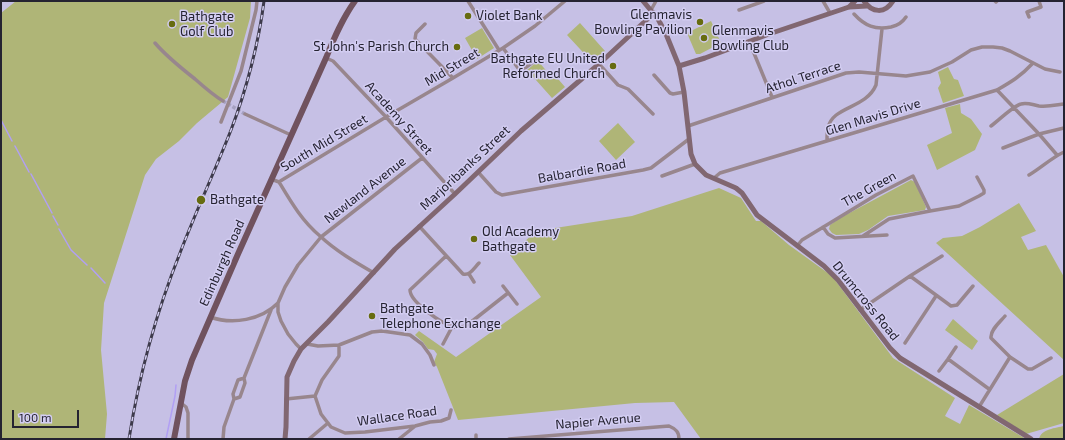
<!DOCTYPE html>
<style>
body{margin:0}
#map{position:relative;width:1065px;height:440px;overflow:hidden;background:#c6c0e5;font-family:"Exo 2",sans-serif}
canvas{display:block}
.frame{position:absolute;inset:0;border:2px solid #252331;pointer-events:none}
.scale{position:absolute;left:12px;top:410px;width:67px;height:18px;box-sizing:border-box;border:2px solid #252331;border-top:0;padding-left:5px;font-size:12px;line-height:14px;white-space:nowrap;color:#252331;-webkit-text-stroke:3px #d3cdf2;paint-order:stroke}
</style>
<div id="map">
<canvas width="1065" height="440"></canvas>
<div class="frame"></div>
<div class="scale">100 m</div>
</div>
<script>
const ctx = document.querySelector('canvas').getContext('2d');
ctx.lineJoin = 'round';
function fill(path, color) { ctx.fillStyle = color; ctx.fill(path, 'evenodd'); }
function trace(path, color, width, dash) { ctx.strokeStyle = color; ctx.lineWidth = width; ctx.lineCap = dash ? 'butt' : 'round'; ctx.setLineDash(dash || []); ctx.stroke(path); }
function drawText(font, color, halo, rows, align = 'center') {
  ctx.font = font + ' "Exo 2",sans-serif'; ctx.lineWidth = 3; ctx.setLineDash([]); ctx.textBaseline = 'middle'; ctx.strokeStyle = halo; ctx.fillStyle = color; for (const [text, x, y, turn = 0] of rows) {
    ctx.save(); ctx.translate(x, y); ctx.rotate((+turn || 0) * Math.PI / 180); ctx.textAlign = isNaN(turn) ? turn : align; if (halo) ctx.strokeText(text, 0, 0); ctx.fillText(text, 0, 0); ctx.restore();
  }
}
const green = new Path2D(`
 M16 1H251L250 18 228 97 197 123 179 141 156 159 145 175 104 303 101 350 107 414 105 439H1V13Z
 M711 21 721 43 700 54H696L687 33Z
 M580 23 605 51 592 62 567 35Z
 M482 28 494 48 477 59 465 38Z
 M538 61 550 75 553 73 565 87 552 98 527 70Z
 M948 67 954 79 958 80 964 96 943 103 938 88 941 83 938 72Z
 M960 104 961 113 971 119 982 134 975 150 937 170 927 145 952 133 945 108Z
 M618 123 635 142 616 160 599 141Z
 M911 180 915 182 926 207 925 210 888 216 868 230 859 234 836 235 832 233 829 229 830 225 840 218Z
 M719 188 741 198 756 221H761L789 245 832 276 893 358 955 398 945 416 960 424 969 405 1026 439H701L674 402 635 403 458 420 437 367 434 362 437 354 434 350 428 349 423 342 415 335 419 331 456 357 541 297 510 255 536 231 632 216Z
 M1019 203 1036 231 1021 237 1028 250 1046 245 1064 277V360L936 243 943 238 962 236 980 227Z
 M953 319 978 341 972 350 945 330Z
 M1064 374V423L1026 434 997 415Z
 M1064 426V439H1039C1041 429 1056 428 1064 426Z`);
const stream = new Path2D(`
 M1 120 12 141
 M15 146 29 172
 M31 174 52 213
 M53 216 58 225
 M59 229 71 250 87 265
 M91 268 105 283
 M166 439 175 396 176 385`);
const streetTunnel = new Path2D(`
 M223 101 245 114`);
const street = new Path2D(`
 M468 1 499 50
 M823 1 830 13
 M995 1 996 2 997 1
 M651 10 656 1
 M739 10 764 1
 M854 14C865 26 875 30 891 27 898 25 902 23 906 17
 M1029 17 1027 12 1041 7 1039 1
 M425 24 416 33 415 39 453 78
 M749 41 772 97
 M155 43C167 57 181 68 195 79 204 87 213 95 223 101
 M503 48 518 68 522 70 536 60
 M326 58 333 61 386 117 455 194
 M599 64 618 85 628 89 653 114
 M654 75 670 93 673 94 684 92
 M997 90 1039 134 1057 155
 M245 114 291 135
 M221 122 241 71 256 10 257 1
 M688 126 846 73 859 72 906 76 930 72 952 62 971 50 982 47H993L1002 48 1010 51 1045 69 1060 72
 M991 126C998 121 1013 106 1021 104 1027 102 1033 105 1039 106 1048 107 1056 105 1064 104
 M827 141C827 137 827 132 828 128 832 106 866 109 876 85L882 29
 M1003 148 1039 134 1064 128
 M478 172 496 192 502 195 643 170 651 168 689 139
 M1029 175C1041 168 1051 158 1064 152
 M662 176 695 164
 M714 178 720 173 997 90C1011 82 1021 76 1032 64
 M271 179 279 182 282 180 386 117 453 78 503 48 535 26 565 1
 M279 182C291 202 302 221 320 236 336 251 355 262 374 273
 M419 226 463 274C470 276 474 268 479 263
 M823 227 828 234 835 238 887 235
 M863 236 889 219 930 211 959 206 979 196 984 193V190L977 177
 M797 246 802 240 876 195 913 176 930 211
 M446 256 410 290C410 302 442 324 454 327 458 328 462 327 466 326L508 293
 M469 274 474 282
 M910 276 951 306 957 305 973 286
 M503 286 517 304
 M860 310 910 276 942 256
 M1005 316C1000 322 990 330 991 338L1010 357 1028 369H1032L1051 358
 M210 317C233 325 261 320 278 303
 M905 343 936 296
 M307 344 318 346 339 345 372 332 382 331 410 335 422 344 430 355 434 365
 M443 344 452 327
 M301 349 296 344 288 334 281 321 278 312V303L285 287 298 265 321 237 422 158
 M948 359 989 389
 M939 371 948 359 956 347
 M315 396 322 380 339 356V345
 M234 399 233 394 238 380 244 378
 M286 399 315 396 321 414 331 427 345 433 365 432 415 426 430 422 441 421 449 418 451 410
 M181 403 186 407 188 413V439
 M979 407 1010 357
 M476 435V439
 M223 439 224 427 234 399 240 397 245 383 244 378 271 310
 M309 439 328 423
 M399 439 414 427
 M509 439 669 426C676 429 679 432 679 439`);
const secondary = new Path2D(`
 M643 1 658 19 666 34 679 66 684 92 691 154 695 164 706 175 736 188 742 193 757 215 824 266 838 280 890 348 900 358 1031 439
 M864 1C872 13 885 14 893 1
 M849 7 855 1
 M679 66 705 58 769 34 849 7 867 6
 M285 439 286 427 287 377 294 361 301 349 328 322 395 249 455 194 521 131 599 64 654 13`);
const primary = new Path2D(`
 M174 439 185 381 192 360 238 254 326 58C334 38 342 19 355 1`);
const rail = new Path2D(`
 M129 439C139 375 156 313 180 253 196 211 215 171 231 130 246 91 259 42 264 1`);
const markers = [
 [468,16,4,"#676c10"],
 [700,22,4,"#676c10"],
 [172,24,4,"#676c10"],
 [704,38,4,"#676c10"],
 [457,47,4,"#676c10"],
 [613,66,4,"#676c10"],
 [201,200,5,"#676c10"],
 [474,239,4,"#676c10"],
 [372,316,4,"#676c10"]
];
const poiNames = [
 ["Glenmavis",692,15,"right"],
 ["Bowling Pavilion",692,30,"right"],
 ["Violet Bank",476,16],
 ["Bathgate",180,17],
 ["Golf Club",180,32],
 ["Glenmavis",712,31],
 ["Bowling Club",712,46],
 ["St John's Parish Church",449,47,"right"],
 ["Bathgate EU United",605,59,"right"],
 ["Reformed Church",605,74,"right"],
 ["Bathgate",210,200],
 ["Old Academy",482,232],
 ["Bathgate",482,247],
 ["Bathgate",380,309],
 ["Telephone Exchange",380,324]
];
const streetNames = [
 ["Mid Street",452,67,-31],
 ["Athol Terrace",803,77,-18],
 ["Glen Mavis Drive",873,117,-17],
 ["Academy Street",399,118,48],
 ["South Mid Street",324,143,-31],
 ["Marjoribanks Street",465,168,-43],
 ["Balbardie Road",582,171,-10],
 ["The Green",869,189,-29],
 ["Newland Avenue",365,190,-38],
 ["Edinburgh Road",222,263,-66],
 ["Drumcross Road",866,301,51],
 ["Wallace Road",397,416,-8],
 ["Napier Avenue",598,421,-5]
];
fill(green, '#afb577');
trace(stream, '#b19ff4', 1.5);
trace(streetTunnel, '#a6a1c1', 3.5, [3.5, 2]);
trace(street, '#98868d', 3.5);
trace(secondary, '#816771', 5);
trace(primary, '#70525e', 6);
trace(rail, '#3d3a4b', 3);
trace(rail, '#d3cdf2', 1.5, [4.5]);
for (const [x, y, r, color] of markers) { const dot = new Path2D(); dot.arc(x, y, r, 0, 2 * Math.PI); ctx.fillStyle = color; ctx.fill(dot); trace(dot, '#d3cdf2', 1.5); }
drawText('13px', '#252331', '#d3cdf2', poiNames, 'left');
drawText('13px', '#252331', '#d3cdf2', streetNames);
</script>
